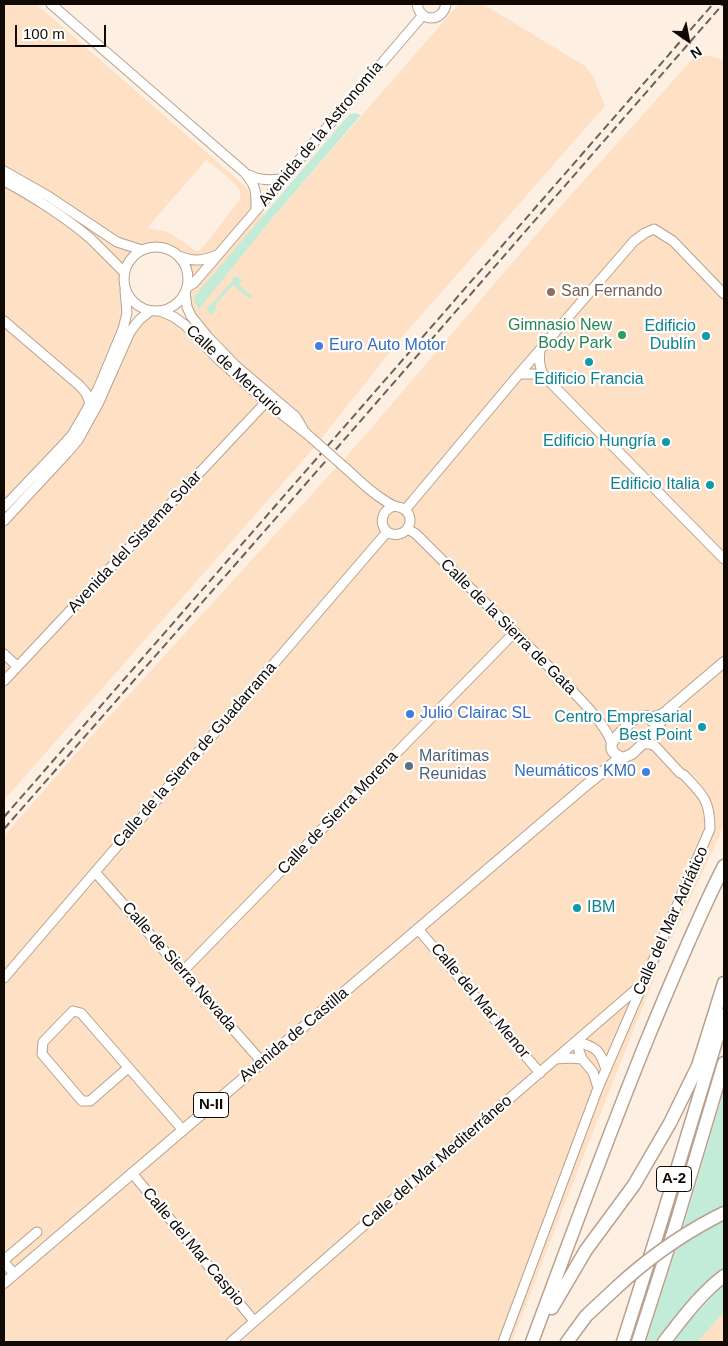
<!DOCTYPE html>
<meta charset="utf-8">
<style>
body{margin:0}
#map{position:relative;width:728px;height:1346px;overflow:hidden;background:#fdefe2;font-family:Arial,sans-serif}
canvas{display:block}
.frame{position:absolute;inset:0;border:5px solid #110904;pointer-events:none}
.north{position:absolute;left:663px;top:15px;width:50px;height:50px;-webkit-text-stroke:4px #fff;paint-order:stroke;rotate:147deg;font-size:14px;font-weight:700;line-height:20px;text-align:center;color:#110904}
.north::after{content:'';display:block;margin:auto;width:18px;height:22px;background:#110904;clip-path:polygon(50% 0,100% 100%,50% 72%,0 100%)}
.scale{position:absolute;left:15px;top:25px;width:91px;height:22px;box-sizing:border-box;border:2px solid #110904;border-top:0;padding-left:6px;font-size:15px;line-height:18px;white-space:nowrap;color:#110904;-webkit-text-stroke:4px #fff;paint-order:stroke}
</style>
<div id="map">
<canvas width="728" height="1346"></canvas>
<div class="frame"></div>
<div class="north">N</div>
<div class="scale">100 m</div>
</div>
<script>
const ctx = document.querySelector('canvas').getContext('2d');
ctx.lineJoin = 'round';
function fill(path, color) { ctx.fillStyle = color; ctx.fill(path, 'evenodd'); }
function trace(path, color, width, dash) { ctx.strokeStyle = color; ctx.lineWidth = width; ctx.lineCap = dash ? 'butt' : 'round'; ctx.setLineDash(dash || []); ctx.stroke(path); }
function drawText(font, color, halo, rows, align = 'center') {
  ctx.font = font + ' Arial,sans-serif'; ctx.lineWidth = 4.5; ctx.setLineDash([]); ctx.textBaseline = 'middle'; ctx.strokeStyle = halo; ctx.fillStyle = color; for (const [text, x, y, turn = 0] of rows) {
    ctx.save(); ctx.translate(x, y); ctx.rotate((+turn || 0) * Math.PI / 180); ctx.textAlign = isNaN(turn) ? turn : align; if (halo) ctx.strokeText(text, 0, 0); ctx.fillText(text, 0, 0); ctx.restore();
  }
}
const built = new Path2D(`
 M4 4H36L245 186 269 222 459 4H483L585 66 593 76 605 106 402 337 312 450 4 800V521L67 453 78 439 99 402 130 332 139 320 150 311H160L174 317 185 325 217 358 266 402 306 433 296 417 236 366 207 337 191 316 187 307 185 292 188 280 187 272 184 263 178 256 171 250 162 247H154L142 250 134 255 128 262 124 272 123 280 127 313 123 329 98 389 82 418 72 435 61 447 4 507ZM206 160 223 173 236 185 240 191V196L239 201 200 251H195L188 245 168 232 147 228Z
 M698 53 724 60V826L660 963 561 1213 512 1342H4V836L95 732 362 439 554 214Z
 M724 1312V1342H697L702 1335Z`);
const green = new Path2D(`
 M355 113 361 115 269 222 199 309 194 301V297L347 117 350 114Z
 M236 276 242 280 239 285 252 296 250 299 233 285 215 305 217 307 211 315 207 310 208 305 210 306 233 280 232 278Z
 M724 1090V1205L683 1228Z
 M724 1217V1269L719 1273 659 1342H646L678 1243Z
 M724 1284V1312L697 1342H672L680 1331Z`);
const minor = new Path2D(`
 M51 4 244 172C257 187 256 191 256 210
 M417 4C420 23 443 22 446 4
 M4 171 48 196 117 242 142 250
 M249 175C260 181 270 180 283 179
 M4 181C31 195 68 219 91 239 102 250 113 261 124 272
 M124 279a32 32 0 1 1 64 0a32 32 0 1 1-64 0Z
 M179 256C193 262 203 261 217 255
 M187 287 194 283 423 15
 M185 292 187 307 191 316 208 337 236 366 296 417 303 429
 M160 311 174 317 185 325 217 358 266 402 307 434
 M4 321 80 386 86 393 90 403
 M540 350C539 360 539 367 544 376L724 559
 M519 374H533L544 376
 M342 465C355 476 367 489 381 498 385 501 390 504 394 506 398 507 402 507 405 510 414 517 410 532 399 534 380 538 375 511 395 506
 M4 507 61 447 72 435 82 418 98 389 123 329 127 313 125 290
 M405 510 519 374 634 241 645 233 654 229 673 241 724 294
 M4 521 67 453 78 440 99 402 130 332 139 320 150 311
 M408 529 416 534C463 581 511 628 557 675 573 692 606 723 612 744
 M4 654 17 666
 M4 681 266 402
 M655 730 662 721 674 710
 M95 872 262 1062
 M418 929 540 1073
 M182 972 515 632
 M4 978 387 532
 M556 1059 570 1058 582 1059
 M128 1068 90 1101H82L42 1054 43 1042 73 1011 81 1013 182 1129
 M598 1088 593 1072 582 1059 576 1042C596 1046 601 1051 606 1070
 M132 1173 254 1321
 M4 1260 37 1232
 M4 1262 14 1274
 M231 1342 436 1162 640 986
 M503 1342 598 1088 710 829C710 800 703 795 684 775L680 773 656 747 651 744H643`);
const major = new Path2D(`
 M623 758C602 750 614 738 625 728 628 725 632 720 637 718 642 715 647 717 653 717 657 717 661 715 664 713L724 662
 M4 1283 584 787 616 761 632 754 655 732V724L647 716`);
const highway = new Path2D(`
 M714 1218 724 1213
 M552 1308 586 1250 634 1185 670 1123 698 1066 724 983
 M532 1342C570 1239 608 1136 649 1035 673 978 696 921 724 866
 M567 1342 586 1316 616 1288
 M623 1342 661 1222 724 1015
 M638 1342 675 1227 724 1063
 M664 1342C682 1319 701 1293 724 1276`);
const rail = new Path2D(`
 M4 817 713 4
 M4 829 297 494 723 4`);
const minorBridge = new Path2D(`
 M307 434 342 465`);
const highwayBridge = new Path2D(`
 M616 1288C646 1260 678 1237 714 1218`);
const markers = [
 [551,292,5,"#8d6e63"],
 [622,335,5,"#2e9e5b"],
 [706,336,5,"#0f9aa8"],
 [319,346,5,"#3f7fe0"],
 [589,362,5,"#0f9aa8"],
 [666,442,5,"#0f9aa8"],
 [710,485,5,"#0f9aa8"],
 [410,714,5,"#3f7fe0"],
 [702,727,5,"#0f9aa8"],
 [409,766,5,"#5c6f8a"],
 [646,772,5,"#3f7fe0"],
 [577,908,5,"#0f9aa8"]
];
const shields = [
 [211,1105,35],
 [674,1179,35]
];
const shieldNames = [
 ["N-II",211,1105],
 ["A-2",674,1179]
];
const streetNames = [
 ["Avenida de la Astronomía",321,134,-50],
 ["Calle de Mercurio",234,371,43],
 ["Avenida del Sistema Solar",135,542,-47],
 ["Calle de la Sierra de Gata",508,627,45],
 ["Calle de la Sierra de Guadarrama",195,755,-49],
 ["Calle de Sierra Morena",338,813,-46],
 ["Calle del Mar Adriático",671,921,-66],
 ["Calle de Sierra Nevada",179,967,49],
 ["Calle del Mar Menor",480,1001,50],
 ["Avenida de Castilla",294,1035,-40],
 ["Calle del Mar Mediterráneo",437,1162,-41],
 ["Calle del Mar Caspio",193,1247,50]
];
const educationNames = [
 ["San Fernando",561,292]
];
const leisureNames = [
 ["Gimnasio New",612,326],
 ["Body Park",612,344]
];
const cultureNames = [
 ["Edificio",696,327],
 ["Dublín",696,345],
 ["Edificio Francia",589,380,"center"],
 ["Edificio Hungría",656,442],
 ["Edificio Italia",700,485],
 ["Centro Empresarial",692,718],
 ["Best Point",692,736],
 ["IBM",587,908,"left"]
];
const shopNames = [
 ["Euro Auto Motor",329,346],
 ["Julio Clairac SL",420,714],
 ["Neumáticos KM0",636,772,"right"]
];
const serviceNames = [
 ["Marítimas",419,757],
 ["Reunidas",419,775]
];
fill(built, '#fee0c5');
fill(green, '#c3ecd8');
trace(minor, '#b8a18e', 11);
trace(major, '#b8a18e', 12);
trace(highway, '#b8a18e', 15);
trace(minor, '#fff', 9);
trace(major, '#fff', 10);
trace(highway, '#fff', 12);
trace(rail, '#6b6159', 2, [8, 4]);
trace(minorBridge, '#b8a18e', 11, []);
trace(highwayBridge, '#b8a18e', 15, []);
trace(minorBridge, '#fff', 9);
trace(highwayBridge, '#fff', 12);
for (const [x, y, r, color] of markers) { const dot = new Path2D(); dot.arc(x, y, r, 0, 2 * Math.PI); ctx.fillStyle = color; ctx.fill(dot); trace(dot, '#fff', 2); }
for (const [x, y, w] of shields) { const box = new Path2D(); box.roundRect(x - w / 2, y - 12.5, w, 25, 4); ctx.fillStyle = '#fff'; ctx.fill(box); trace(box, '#110904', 1); }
drawText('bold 15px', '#110904', null, shieldNames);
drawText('16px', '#110904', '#fff', streetNames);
drawText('16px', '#785e54', '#fff', educationNames, 'left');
drawText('16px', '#27864d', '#fff', leisureNames, 'right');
drawText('16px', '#0d838f', '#fff', cultureNames, 'right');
drawText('16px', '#366cbe', '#fff', shopNames, 'left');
drawText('16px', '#4e5e75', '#fff', serviceNames, 'left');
</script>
